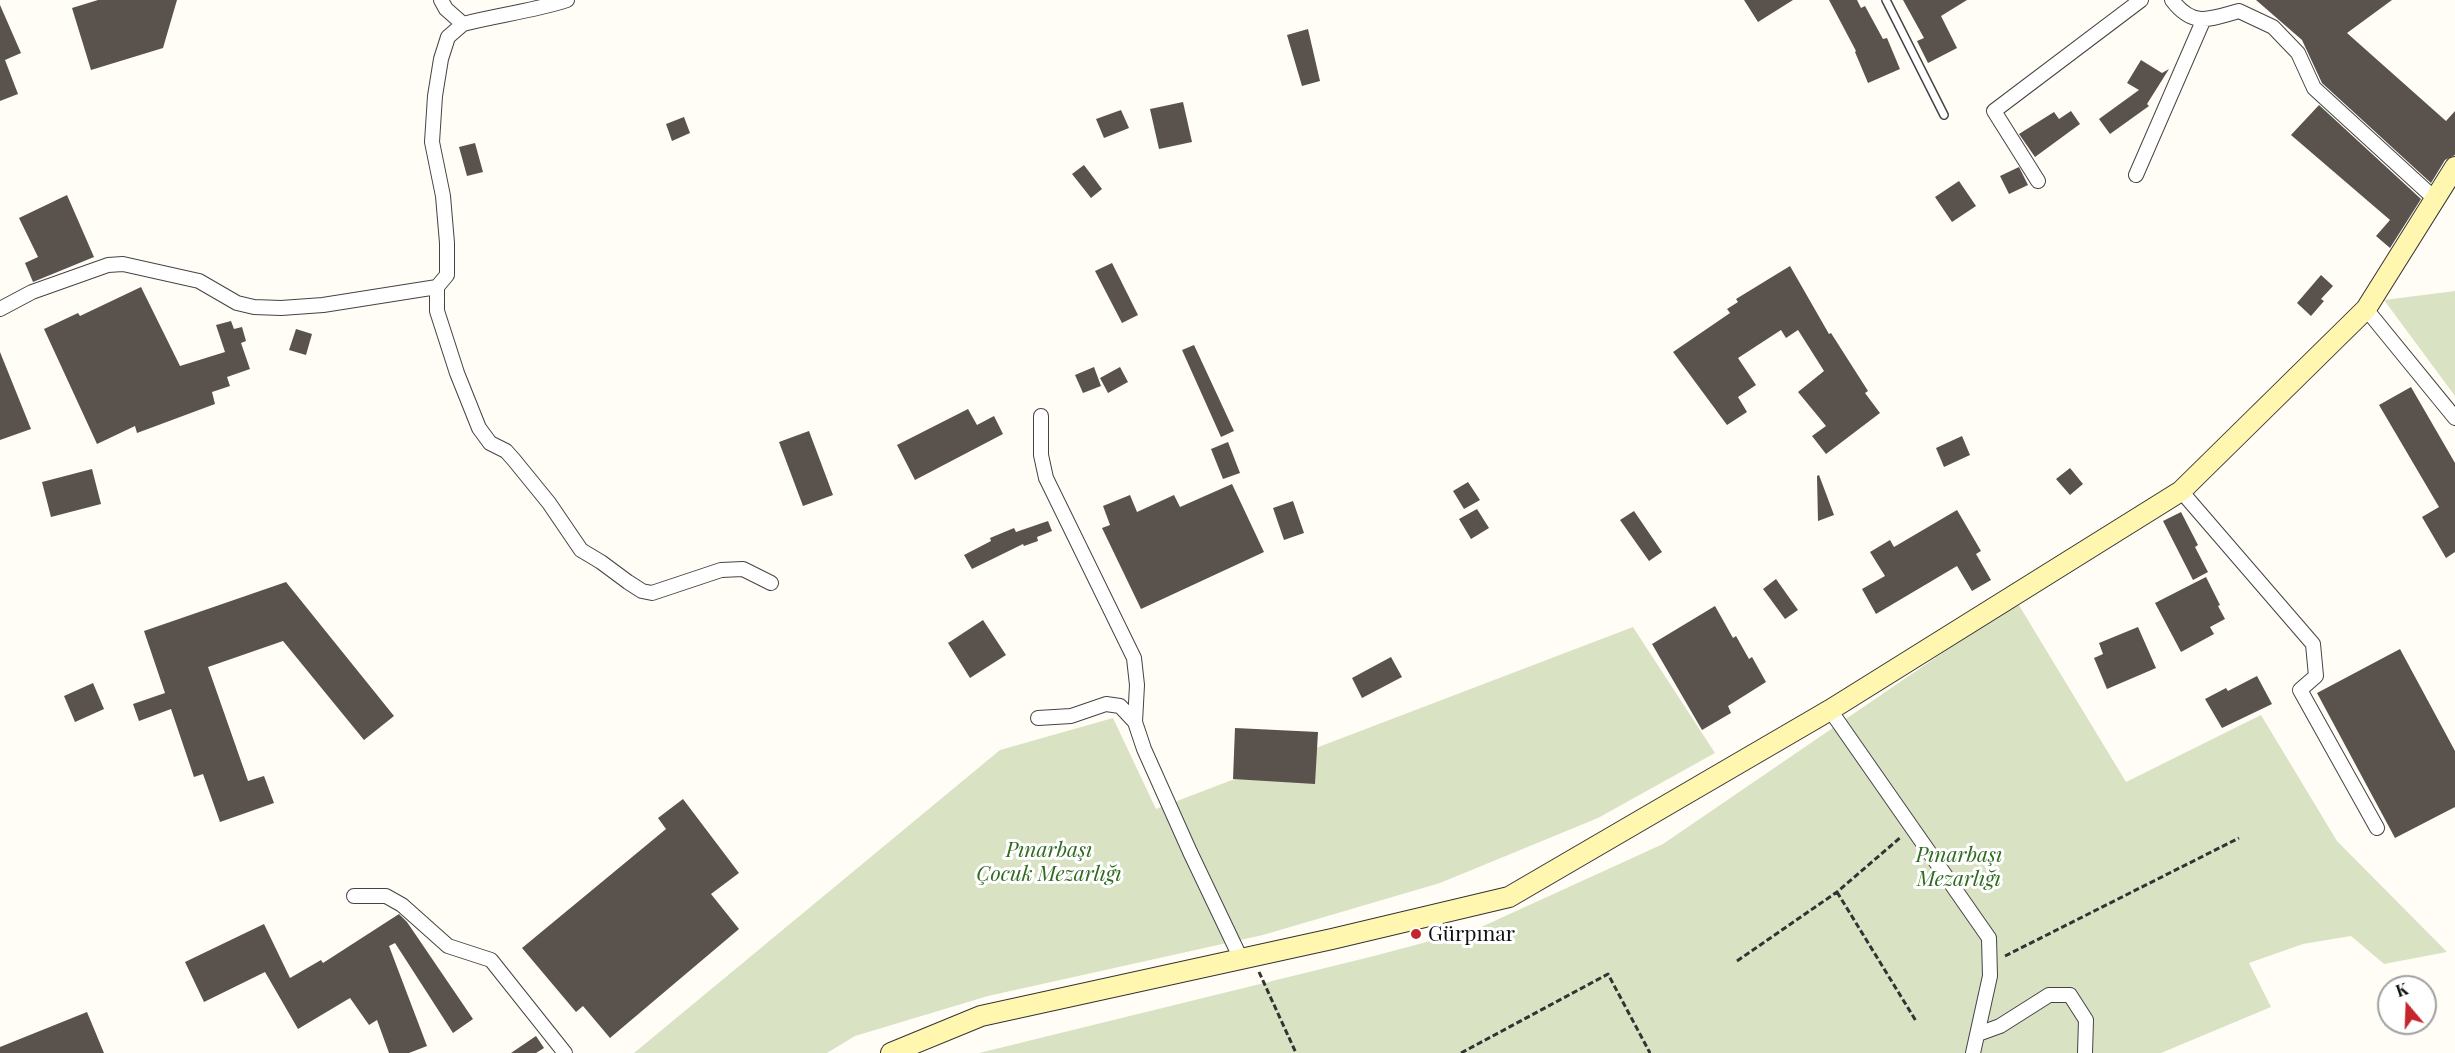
<!DOCTYPE html>
<meta charset="utf-8">
<style>
body{margin:0}
#map{position:relative;width:2455px;height:1053px;overflow:hidden;background:#fffdf5;font-family:"Playfair Display",serif}
canvas{display:block}
.north{position:absolute;left:2377px;top:975px;width:60px;height:60px;box-sizing:border-box;background:#fff;border:2px solid #a0a0a0;border-radius:50%;rotate:341deg;font-size:16px;font-weight:700;line-height:24px;text-align:center;color:#111}
.north::after{content:'';display:block;margin:auto;width:21px;height:27px;background:#c4262e;clip-path:polygon(50% 0,100% 100%,50% 72%,0 100%)}
</style>
<div id="map">
<canvas width="2455" height="1053"></canvas>
<div class="north">K</div>
</div>
<script>
const ctx = document.querySelector('canvas').getContext('2d');
ctx.lineJoin = 'round';
function fill(path, color) { ctx.fillStyle = color; ctx.fill(path, 'evenodd'); }
function trace(path, color, width, dash) { ctx.strokeStyle = color; ctx.lineWidth = width; ctx.lineCap = dash ? 'butt' : 'round'; ctx.setLineDash(dash || []); ctx.stroke(path); }
function drawText(font, color, halo, rows, align = 'center') {
  ctx.font = font + ' "Playfair Display",serif'; ctx.lineWidth = 6; ctx.setLineDash([]); ctx.textBaseline = 'middle'; ctx.strokeStyle = halo; ctx.fillStyle = color; for (const [text, x, y, turn = 0] of rows) {
    ctx.save(); ctx.translate(x, y); ctx.rotate((+turn || 0) * Math.PI / 180); ctx.textAlign = isNaN(turn) ? turn : align; if (halo) ctx.strokeText(text, 0, 0); ctx.fillText(text, 0, 0); ctx.restore();
  }
}
const cemetery = new Path2D(`
 M2455 291V396L2384 300Z
 M2017 602 2126 782 2261 715 2337 841 2447 952 2384 964 2351 936 2303 944 2249 963 2271 1007 2161 1053H979L1374 956 1479 928 1663 844Z
 M1633 627 1715 753 1598 818 1440 883 1263 935 988 996 855 1036 827 1053H634L1000 750 1113 718 1156 809Z`);
const building = new Path2D(`
 M98 0H177L163 48 91 70 72 8Z
 M1744 0H1793L1758 22Z
 M1829 0H1857L1861 8 1865 6 1883 39 1887 38 1900 69 1868 83 1855 52 1856 51Z
 M1903 0H1967L1941 16 1957 48 1928 63 1917 41 1924 38Z
 M2256 0H2392L2347 33 2446 121 2455 111V155L2445 160 2431 183 2322 83 2302 40Z
 M0 5 21 53 5 60 18 94 0 101Z
 M1308 29 1320 81 1302 86 1287 35Z
 M2141 60 2162 73 2169 69 2147 104 2149 106 2110 134 2099 119 2139 90 2127 83Z
 M1183 102 1192 142 1159 149 1150 109Z
 M2319 105 2421 199 2390 248 2376 236 2390 220 2291 135Z
 M1121 110 1129 128 1104 138 1096 119Z
 M2071 111 2080 124 2035 157 2019 134 2054 112 2059 119Z
 M684 117 690 133 672 141 666 124Z
 M475 143 483 172 467 176 459 147Z
 M1084 165 1102 189 1091 198 1072 174Z
 M2019 167 2028 185 2009 194 2000 176Z
 M1959 181 1976 206 1952 222 1935 197Z
 M67 195 94 257 33 282 25 263 38 257 19 218Z
 M1112 263 1138 315 1122 323 1095 271Z
 M1790 266 1829 334 1831 333 1868 391 1865 393 1880 413 1826 454 1812 436 1826 426 1798 392 1824 371 1798 330 1786 338 1781 330 1738 358 1756 385 1738 397 1747 412 1727 425 1673 352 1730 313 1727 309 1738 302 1736 299Z
 M2321 275 2333 286 2321 299 2324 301 2311 316 2297 303Z
 M141 287 180 366 225 352 216 325 231 321 234 329 242 327 246 341 241 343 250 369 227 377 230 386 212 392 215 404 137 433 135 426 97 444 44 329 78 313 80 316Z
 M296 329 312 334 306 355 289 350Z
 M1194 345 1234 431 1221 437 1182 350Z
 M0 352 31 429 0 440Z
 M1094 367 1101 386 1083 393 1075 375Z
 M1120 367 1128 382 1108 393 1100 378Z
 M2411 387 2455 463V552L2446 558 2422 517 2439 507 2379 405Z
 M968 409 977 425 994 416 1003 434 915 480 897 445Z
 M809 431 833 495 803 506 779 442Z
 M1962 436 1970 455 1944 467 1936 448Z
 M1228 442 1240 473 1223 479 1211 449Z
 M2070 468 2083 484 2070 495 2056 479Z
 M92 469 101 504 51 517 42 482Z
 M1819 475 1834 515 1818 521 1817 476Z
 M1468 482 1480 500 1464 509 1453 491Z
 M1232 484 1264 552 1141 609 1102 528 1110 525 1103 506 1130 495 1137 512 1174 495 1180 507Z
 M1293 501 1304 533 1284 540 1273 508Z
 M1477 509 1489 528 1471 539 1459 519Z
 M1957 510 1981 551 1976 554 1991 580 1972 591 1957 566 1876 614 1862 589 1885 576 1870 552 1890 540 1894 547Z
 M1634 511 1662 552 1649 561 1620 520Z
 M2181 512 2198 545 2195 547 2208 572 2193 580 2163 521Z
 M1048 521 1052 531 1037 537 1038 541 1024 546 1023 544 972 569 964 555 991 541 990 538 1014 528 1016 532Z
 M2206 577 2220 605 2218 606 2225 619 2210 627 2214 634 2181 652 2155 603Z
 M1776 579 1798 610 1785 619 1763 589Z
 M286 582 394 716 364 740 283 641 208 667 248 781 264 776 274 803 220 822 203 774 194 777 171 709 139 721 133 704 165 693 144 631Z
 M1715 606 1733 638 1736 636 1749 659 1752 657 1766 682 1728 706 1731 713 1702 730 1652 644Z
 M983 620 1006 655 970 678 948 643Z
 M2138 627 2156 668 2107 689 2094 658 2103 654 2099 643Z
 M2400 649 2455 751V807L2395 838 2317 693Z
 M1391 657 1402 677 1362 698 1352 678Z
 M2257 676 2272 704 2222 728 2205 699 2226 688 2228 691Z
 M93 683 104 709 75 722 64 696Z
 M1235 728 1318 732 1315 784 1233 779Z
 M683 799 739 873 711 894 739 929 610 1038 583 1006 576 1012 522 948 666 829 658 818Z
 M399 914 407 922 473 1019 453 1033 395 943 389 946 427 1046 409 1053H389L377 1020 369 1025 350 998 298 1029 265 972 204 1002 185 962 264 924 290 978 321 960 323 963Z
 M87 1012 104 1053H0V1047Z
 M536 1036 544 1048 536 1053H511Z`);
const path = new Path2D(`
 M1837 892 1916 1021
 M2005 956 2239 838
 M1737 961 1837 892 1901 837
 M1259 972 1296 1053
 M1461 1053 1608 974 1650 1053`);
const service = new Path2D(`
 M1886 0 1944 115`);
const minor = new Path2D(`
 M441 0 446 9 463 24C498 15 533 11 567 0
 M2172 0C2193 28 2210 19 2239 11L2273 27 2298 53 2314 88 2434 198
 M2136 175 2203 21
 M2038 181 1994 111 2141 0
 M437 287V311L457 373 479 428 490 443 506 451 514 460 549 503 581 550 601 562 628 582 642 591 652 593 721 570 743 569 771 583
 M0 309 32 292 108 265 123 264 199 281 237 303 254 307 281 308 323 305 437 287 447 275V243L443 196 432 142 435 96 441 59 448 37 463 24
 M2366 309 2455 418
 M1041 416V455L1046 478 1134 658 1137 685 1135 722 1144 749 1190 852 1241 959
 M2181 491 2313 644 2316 676 2300 690 2377 828
 M1830 710 1989 938 1990 976 1973 1053
 M1038 718 1071 716 1106 704 1120 706 1135 722
 M354 896H386L402 905 448 946 491 960 565 1053
 M1978 1034 2000 1026 2049 995H2070L2086 1020 2085 1053`);
const secondary = new Path2D(`
 M891 1053 981 1016 1332 939 1509 897 1830 710 2181 491 2366 309 2455 167`);
const markers = [
 [1416,934,6,"#c4262e"]
];
const parkNames = [
 ["Pınarbaşı",1049,850],
 ["Çocuk Mezarlığı",1049,874],
 ["Pınarbaşı",1959,855],
 ["Mezarlığı",1959,879]
];
const poiNames = [
 ["Gürpınar",1428,934]
];
fill(cemetery, '#d9e3c4');
fill(building, '#5a524d');
trace(service, '#444', 10);
trace(minor, '#444', 16);
trace(secondary, '#333', 22);
trace(path, '#333', 3, [6, 3]);
trace(service, '#fff', 7);
trace(minor, '#fff', 14);
trace(secondary, '#fff6b0', 20);
for (const [x, y, r, color] of markers) { const dot = new Path2D(); dot.arc(x, y, r, 0, 2 * Math.PI); ctx.fillStyle = color; ctx.fill(dot); trace(dot, '#fff', 2); }
drawText('italic 21px', '#2f6b1f', '#fff', parkNames);
drawText('21px', '#111', '#fff', poiNames, 'left');
</script>
